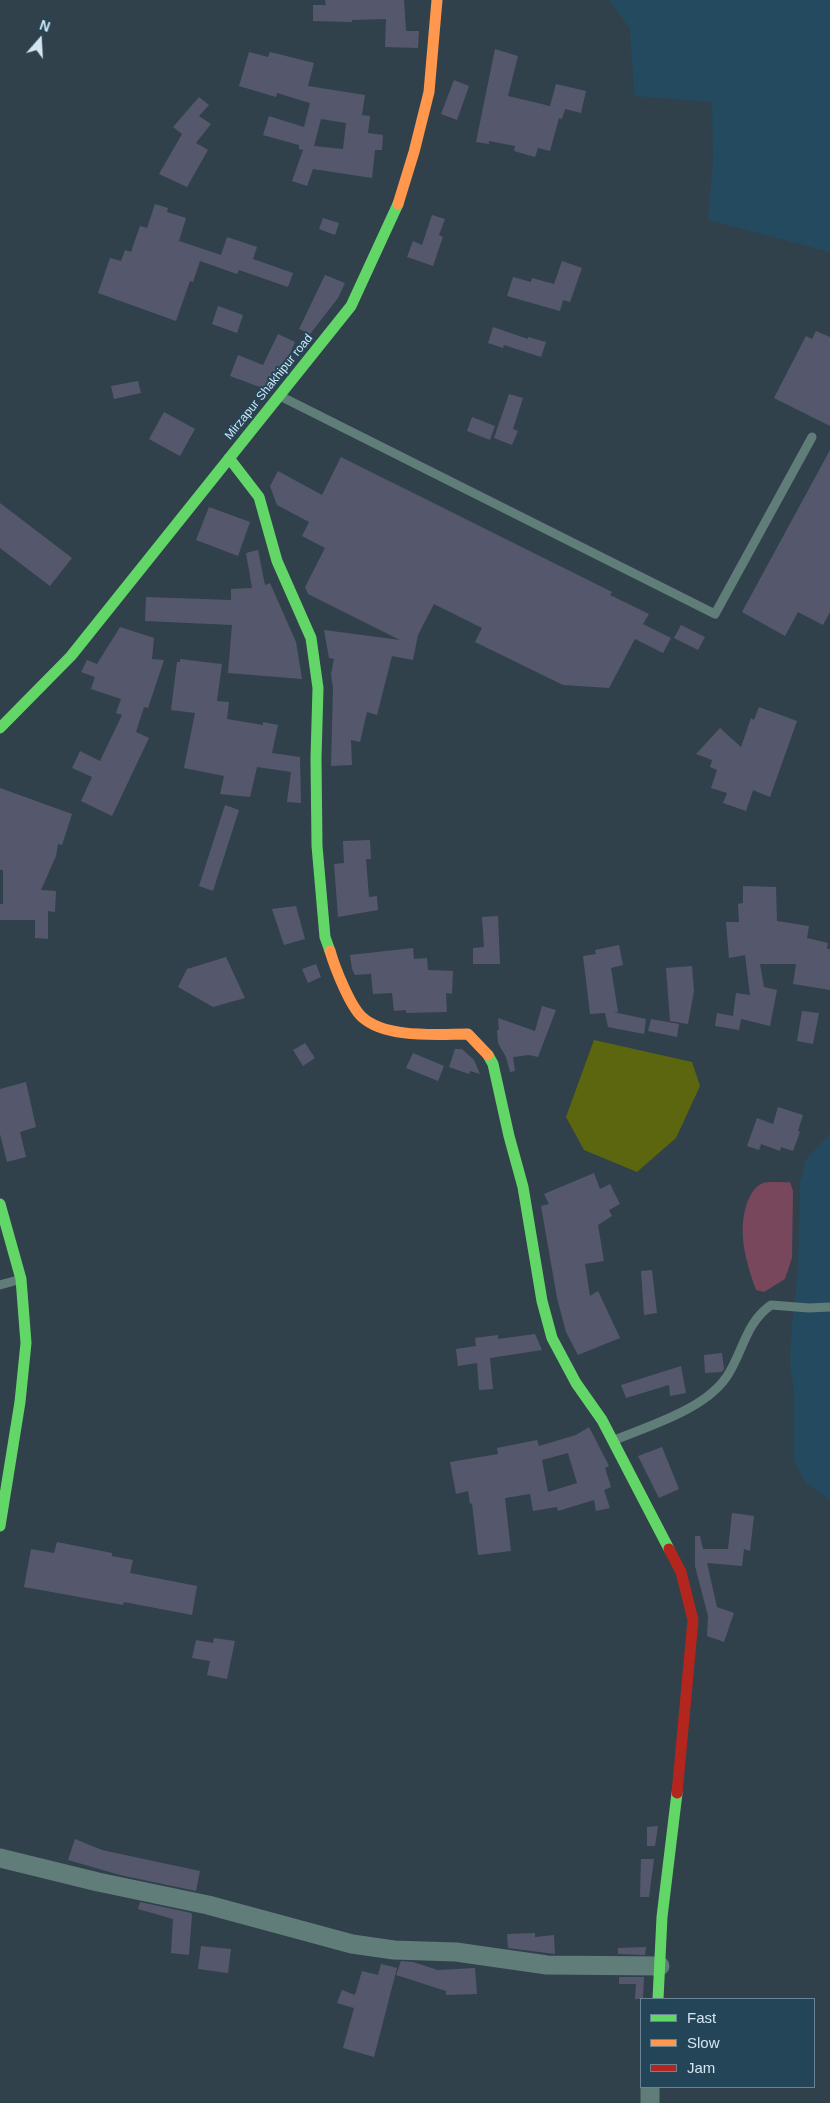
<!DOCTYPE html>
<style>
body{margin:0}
#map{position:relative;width:830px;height:2103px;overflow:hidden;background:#30414b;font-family:Helvetica,sans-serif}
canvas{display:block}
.legend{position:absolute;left:640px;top:1998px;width:175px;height:90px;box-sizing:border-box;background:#244457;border:1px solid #6a8495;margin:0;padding:6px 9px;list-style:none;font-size:15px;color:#d3e5f1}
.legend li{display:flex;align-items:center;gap:10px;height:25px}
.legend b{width:25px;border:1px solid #6a8495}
.north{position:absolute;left:15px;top:15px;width:50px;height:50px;-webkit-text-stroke:4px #244457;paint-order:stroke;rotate:19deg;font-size:14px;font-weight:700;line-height:20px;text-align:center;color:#d3e5f1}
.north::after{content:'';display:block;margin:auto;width:18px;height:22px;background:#d3e5f1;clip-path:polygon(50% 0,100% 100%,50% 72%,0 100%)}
</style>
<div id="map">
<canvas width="830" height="2103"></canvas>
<ul class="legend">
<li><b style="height:6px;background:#63d668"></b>Fast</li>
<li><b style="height:6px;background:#ff974d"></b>Slow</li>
<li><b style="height:6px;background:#b3261e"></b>Jam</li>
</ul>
<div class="north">N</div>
</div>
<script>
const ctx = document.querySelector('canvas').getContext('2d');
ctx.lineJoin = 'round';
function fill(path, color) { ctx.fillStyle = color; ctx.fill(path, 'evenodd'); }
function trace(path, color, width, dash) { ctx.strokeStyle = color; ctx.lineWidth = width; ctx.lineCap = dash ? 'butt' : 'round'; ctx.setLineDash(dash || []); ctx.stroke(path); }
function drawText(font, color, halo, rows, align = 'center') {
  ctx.font = font + ' Helvetica,sans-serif'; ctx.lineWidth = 4; ctx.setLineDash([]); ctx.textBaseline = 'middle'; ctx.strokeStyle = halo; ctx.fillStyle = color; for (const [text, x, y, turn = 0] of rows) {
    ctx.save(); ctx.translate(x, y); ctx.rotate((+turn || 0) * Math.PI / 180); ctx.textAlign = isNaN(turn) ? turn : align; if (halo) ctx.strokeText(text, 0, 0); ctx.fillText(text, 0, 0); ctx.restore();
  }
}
const built = new Path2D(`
 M609 0H830V252L708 220 713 161 712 102 634 96 630 29Z
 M830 1134V1500L806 1483 794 1460V1393L790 1362 792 1323 798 1272 800 1183 806 1159Z`);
const green = new Path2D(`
 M790 1182 793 1191 792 1258 785 1279 764 1292 756 1290C746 1261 737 1233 747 1203 750 1195 755 1186 763 1183 771 1181 782 1183 790 1182Z`);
const water = new Path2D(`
 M594 1040 692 1062 700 1086 676 1138 637 1172 584 1150 566 1117Z`);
const building = new Path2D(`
 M325 0H404L406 31H419L418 48 385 47 386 19 352 20V22L313 21V5H326Z
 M495 49 518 56 508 96 550 106 556 84 586 91 581 113 565 109 562 119 559 118 550 151 538 148 535 157 514 151 515 146 489 141V144L476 142Z
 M249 52 268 57 270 52 314 63 308 86 365 95 362 115 370 116 368 133 383 135 382 150H375L372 178 313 169 307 186 292 181 303 150 299 149V145L263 135 269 116 304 127 310 103 277 93 276 97 239 86ZM321 119 346 123 343 149 314 146Z
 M454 80 469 86 457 120 441 114Z
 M199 97 209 105 199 116 211 124 196 143 208 150 187 187 159 174 182 134 173 127Z
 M155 204 168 208 167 212 186 218 179 241 221 255 227 237 257 247 253 259 293 273 288 287 239 270 237 274 200 261 193 282 190 281 176 321 98 293 110 258 121 261 125 250 131 252 140 226 147 228Z
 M432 215 445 219 439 235 443 237 433 266 407 257 413 241 422 245Z
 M323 218 339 223 335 235 319 229Z
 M562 261 582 268 570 302 563 300 560 311 507 296 513 277 531 282 532 278 554 284Z
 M325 275 345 283 338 298 310 334 299 329Z
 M218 306 243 315 237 333 212 324Z
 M493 327 528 339V337L546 342 541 357 504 345 503 348 488 343Z
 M816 331 830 337V426L774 398 806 336 812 339Z
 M278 334 295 342 288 358 289 359 280 371 278 370 265 389 230 376 238 355 263 365Z
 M138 381 141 393 114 399 111 386Z
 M509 394 523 398 513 429 518 431 512 445 494 438Z
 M164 412 195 429 180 456 149 439Z
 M472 417 495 426 490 440 467 431Z
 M830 450V612L823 625 798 612 785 636 742 612Z
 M341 457 612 592 610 595 649 614 643 624 671 638 663 653 635 639 609 688 563 685 475 642 482 628 434 604 418 635 413 660 392 656 377 715 367 712 360 742 351 740 352 765 331 766 333 688 331 674 334 659 329 658 324 630 400 640 308 594 305 587 325 548 302 536 309 522 277 505 270 486 278 471 322 495Z
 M0 503 72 558 50 586 0 548Z
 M209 507 250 522 238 556 196 540Z
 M258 550 265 585 270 583 296 642 302 679 228 673 232 625 145 621 146 597 231 600V589L252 588 246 553Z
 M681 625 705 637 698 650 674 638Z
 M120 627 154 638 152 659 164 660 148 708 144 707 136 732 149 738 112 816 81 801 92 777 72 768 80 751 100 761 122 715 116 713 121 699 91 689 95 677 81 672 87 660 97 664Z
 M180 659 222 664 217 701 229 702 227 719 263 725V722L278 725 272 753 300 757 301 803 287 802 291 772 257 767 250 797 220 794 224 776 184 768 195 713 171 710 177 662H180Z
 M759 707 797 721 770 797 753 790 746 811 723 803 727 793 711 788 717 770 710 767 712 760 696 754 720 728 741 747 751 718 754 720Z
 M0 788 72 814 62 845 58 844 56 856 41 890 56 891 55 912 48 911V939L35 938V920H0V904H3V870H0Z
 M225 805 239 810 213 891 199 886Z
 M370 840 371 859H366L369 897 377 896 378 910 338 917 334 864 344 863 343 841Z
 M743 886 776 887 777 921 809 926 807 938 828 943 827 949H830V990L793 984 796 964H760L764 987 777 990 770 1026 741 1019 739 1030 715 1026 717 1013 733 1016 736 993 750 995 745 955 729 958 726 922H739L738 904 743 903Z
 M296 906 305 939 284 945 272 909Z
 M498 916 500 964H473V948L484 947 482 917Z
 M619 945 623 965 611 968 618 1012H613L646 1019 644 1034 608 1027 605 1013 590 1014 583 956 596 954 595 950Z
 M413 948 414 959 427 958 428 970 453 971 452 994 446 993 447 1012 406 1013V1010L394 1011 392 993 373 994 371 974 355 975 352 969 350 955Z
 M226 957 245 998 213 1007 178 987 187 969Z
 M316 964 321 977 308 983 302 969Z
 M692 966 694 991 688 1024 670 1021 666 968Z
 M542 1006 556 1010 538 1057 529 1055 513 1057 515 1071 510 1072 506 1057 498 1043 497 1030H499L498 1018 535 1031Z
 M802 1011 819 1013 813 1044 797 1041Z
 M651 1019 679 1024 677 1037 648 1031Z
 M305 1043 315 1058 303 1066 293 1050Z
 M455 1049H462L474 1060 480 1074 470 1071 469 1074 449 1067Z
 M413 1053 444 1066 438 1081 406 1068Z
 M26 1082 36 1127 20 1132 26 1157 7 1162 0 1134V1089Z
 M778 1107 803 1115 798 1131 800 1132 793 1151 781 1147 780 1151 761 1144 759 1150 747 1146 757 1118 773 1124Z
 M594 1173 600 1189 610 1184 620 1204 609 1210 612 1216 598 1225 604 1261 585 1264 590 1296 598 1291 620 1338 578 1355 566 1332 557 1298 541 1206 549 1204 544 1194Z
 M652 1270 657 1313 644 1315 641 1271Z
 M535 1334 542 1350 490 1358 493 1389 479 1390 477 1363 458 1366 456 1349 476 1346 475 1338 498 1335V1339Z
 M722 1353 724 1369 722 1372 705 1373 704 1355Z
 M681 1366 686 1393 670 1396 669 1385 626 1398 621 1385Z
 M589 1427 609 1466 605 1468 611 1487 604 1490 610 1508 596 1511 594 1500 558 1511 557 1507 533 1511 530 1494 505 1498 511 1551 478 1555 472 1503 470 1504 468 1491 456 1494 450 1462 498 1454 497 1448 537 1440 539 1446 576 1435ZM568 1453 577 1483 548 1492 542 1460Z
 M662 1447 679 1489 659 1498 638 1456Z
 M732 1513 754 1516 750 1551 744 1549 742 1566 707 1563 717 1607 734 1613 724 1642 707 1636 708 1616 695 1566V1536H700L703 1549H728Z
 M57 1542 112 1553V1556L133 1560 130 1573 197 1586 192 1615 124 1602 123 1605 24 1587 31 1549 54 1553Z
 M214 1638 235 1641 227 1679 207 1675 210 1661 192 1658 196 1640 213 1643Z
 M658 1826 655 1846H647V1827Z
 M75 1839 102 1850 200 1871 196 1891 120 1875 68 1860Z
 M641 1859H654L649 1897H640Z
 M140 1902 191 1913 192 1915 189 1955 171 1953 173 1919 138 1909Z
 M535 1933V1937L554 1935 555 1954 508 1948 507 1934Z
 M201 1946 231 1949 228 1973 198 1969Z
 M646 1947 645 1955 618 1954V1948Z
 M401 1961 413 1962 438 1970 475 1968 477 1994 446 1995V1991L396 1975Z
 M381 1964 397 1968 374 2057 343 2048 354 2008 337 2003 342 1990 355 1995 362 1971 378 1975Z
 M619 1977H644L643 1999H635L636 1984H619Z`);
const lane = new Path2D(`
 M282 397 715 614 812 437
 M0 1285 18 1280
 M615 1440C651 1425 709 1408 729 1373 744 1348 746 1323 771 1305L809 1308 830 1307`);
const street = new Path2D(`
 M0 1858 98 1882 208 1905 352 1944 394 1950 456 1952 547 1965 660 1966
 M650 2087V2103`);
const fast = new Path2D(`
 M229 458 259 497 277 561 311 638 318 688 316 758 317 846 325 937 330 951
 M0 728 71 656 351 306 398 204
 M488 1055 493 1064 509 1136 523 1187 542 1301 552 1338 576 1383 602 1420 669 1549
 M0 1204 21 1279 26 1343 20 1402 0 1526
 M658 1999 662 1917 677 1793`);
const slow = new Path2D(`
 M398 204 414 152 429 92 437 0
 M330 951C335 968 350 1006 362 1017 386 1039 438 1034 468 1034L488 1055`);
const jam = new Path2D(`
 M669 1549 681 1572 693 1620 677 1793`);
const streetNames = [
 ["Mirzapur Shakhipur road",269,387,-51]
];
fill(built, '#244a5f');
fill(green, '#78475c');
fill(water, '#5c660f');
fill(building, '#55586d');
trace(lane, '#617d79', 9);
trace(street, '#617d79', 19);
trace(fast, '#63d668', 11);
trace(slow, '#ff974d', 11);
trace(jam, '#b3261e', 11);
drawText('12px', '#d3e5f1', '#244457', streetNames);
</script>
